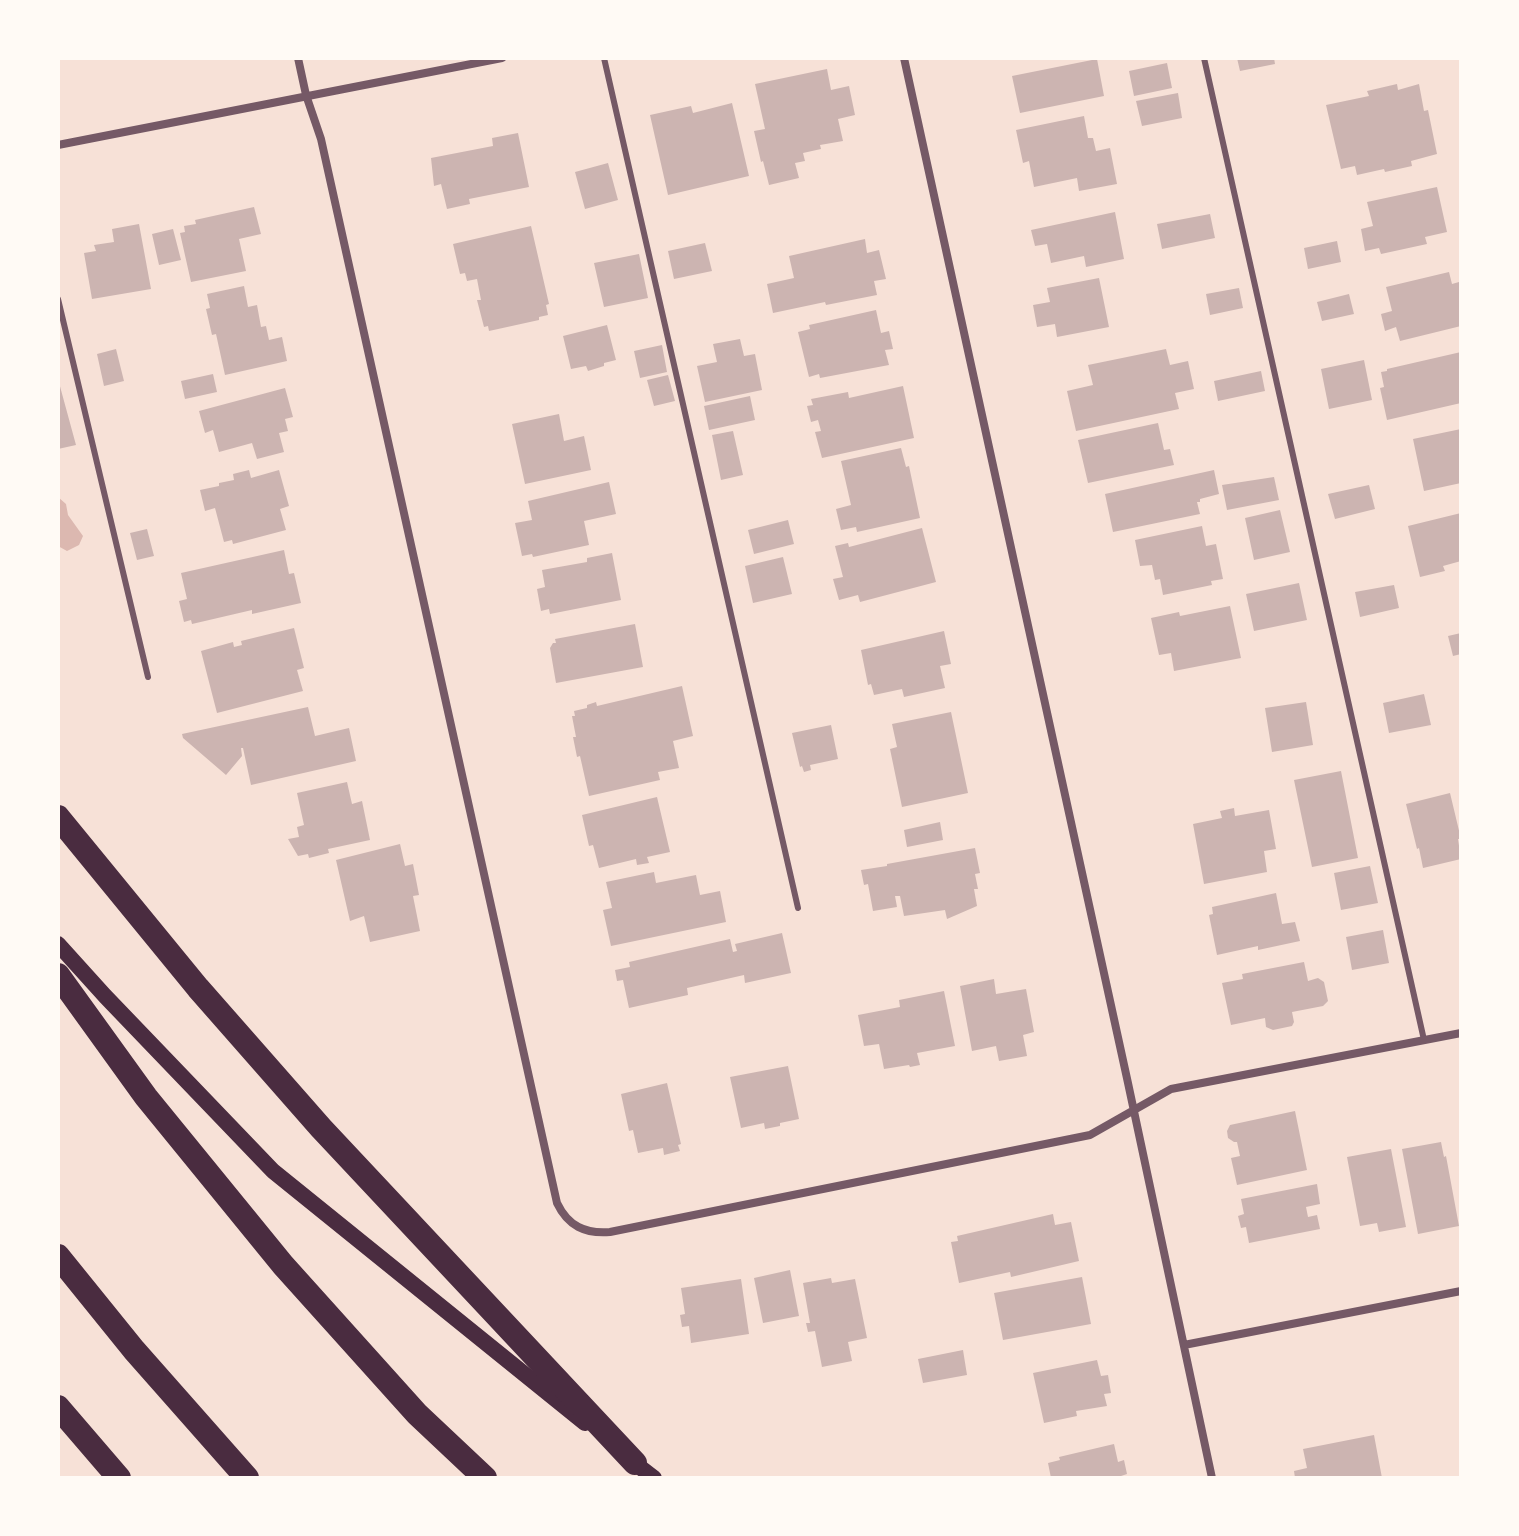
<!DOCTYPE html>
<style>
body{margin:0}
#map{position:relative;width:1519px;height:1536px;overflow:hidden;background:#f7e1d7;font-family:Manrope,sans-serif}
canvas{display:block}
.frame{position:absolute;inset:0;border:60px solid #fffaf5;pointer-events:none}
</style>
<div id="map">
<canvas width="1519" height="1536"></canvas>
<div class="frame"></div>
</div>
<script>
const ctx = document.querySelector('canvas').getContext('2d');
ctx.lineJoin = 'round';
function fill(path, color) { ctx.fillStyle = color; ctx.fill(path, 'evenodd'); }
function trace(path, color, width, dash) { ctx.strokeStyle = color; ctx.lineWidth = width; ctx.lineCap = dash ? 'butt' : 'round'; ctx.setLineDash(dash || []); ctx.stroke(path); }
const water = new Path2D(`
 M58 497 66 504 68 515 83 536 79 545 67 551 58 546Z`);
const building = new Path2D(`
 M1237 58H1274L1275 64 1240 71Z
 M1097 59 1104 96 1020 113 1012 76Z
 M1167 63 1172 88 1134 96 1129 71Z
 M827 69 831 90 849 86 855 115 838 119 843 141 820 145 821 149 803 153 805 161 795 163 799 178 769 185 763 161 761 162 754 131 765 129 755 84Z
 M1397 84 1398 90 1419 84 1424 111 1428 110 1437 154 1411 161 1412 166 1385 172 1384 169 1357 175 1355 166 1341 169 1326 105 1369 96 1367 91Z
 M1178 93 1182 118 1142 126 1136 101Z
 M732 103 749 176 668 195 650 115 691 106 693 113Z
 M1084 116 1088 138H1093L1096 151 1110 148 1117 184 1079 191 1077 178 1034 187 1029 161 1023 163 1016 130Z
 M518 133 529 187 469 199 470 204 447 209 441 184 434 186 431 158 493 146 492 138Z
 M608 163 618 200 585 209 575 172Z
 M1437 187 1447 232 1425 237 1427 244 1381 254 1379 248 1365 251 1361 229 1373 226 1367 202Z
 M254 207 261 234 239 239 246 271 191 282 180 233 185 232 184 226 196 224 195 220Z
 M1115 212 1124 259 1086 267 1084 256 1051 263 1047 244 1035 246 1031 230Z
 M1210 214 1215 238 1162 249 1157 224Z
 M139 224 151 289 92 299 84 253 96 251 94 245 114 242 112 229Z
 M531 226 549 304 546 305 548 315 539 317V320L489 331 488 326 484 327 477 300H481L477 279 467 281 465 273 460 274 453 244Z
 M173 229 181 260 159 265 152 234Z
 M865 239 867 253 879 250 886 279 874 281 877 295 826 305 825 302 773 313 767 284 794 278 789 256Z
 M1337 241 1341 262 1308 269 1304 248Z
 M705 243 712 271 674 279 668 251Z
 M639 254 648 298 604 307 594 263Z
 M1449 272 1452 284 1459 282 1461 291V326L1400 341 1396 327 1385 331 1381 314 1392 311 1386 287Z
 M1099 278 1109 327 1057 337 1055 324 1037 327 1033 305 1050 302 1047 288Z
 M244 286 248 307 257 305 261 327 266 326 269 340 282 337 287 361 225 375 216 334 212 335 206 309 210 308 207 294Z
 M1239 288 1243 308 1210 315 1206 294Z
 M1349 294 1354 314 1322 321 1317 302Z
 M876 310 881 333 889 331 893 349 885 350 889 365 820 378 819 374 809 377 798 332 810 329 809 325Z
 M607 325 616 360 604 363V366L588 371 586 366 571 369 563 336Z
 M740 339 744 356 755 354 762 390 705 402 697 366 717 362 713 344Z
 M662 345 667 372 640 378 634 351Z
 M116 349 124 381 104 386 97 354Z
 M1166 349 1170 365 1188 361 1194 389 1175 393 1179 409 1076 431 1067 391 1093 385 1088 365Z
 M1461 352V403L1387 420 1380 388 1384 387 1381 372 1387 371V369Z
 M1364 360 1372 400 1329 409 1321 369Z
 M1261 371 1265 391 1218 401 1214 381Z
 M213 374 217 392 185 399 181 381Z
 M668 375 675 401 654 406 647 380Z
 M58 379 76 445 58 449Z
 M903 386 914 438 822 458 815 432 821 431 818 420 811 422 807 406 813 405 811 399 848 392 849 398Z
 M285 388 293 417 285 419 288 431 279 433 284 452 257 459 252 443 219 452 213 430 205 433 199 411Z
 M750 396 755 420 709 430 704 406Z
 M559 414 564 441 584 436 591 470 525 484 512 424Z
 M1158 423 1164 450 1170 449 1174 465 1088 483 1078 440Z
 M1461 429V483L1424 491 1413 439Z
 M733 431 743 475 721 480 712 435Z
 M901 448 906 467 909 466 920 518 857 532 856 527 841 530 836 509 851 505 841 461Z
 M249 470 251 478 279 470 289 506 280 509 286 530 233 544 232 540 224 542 215 508 205 511 200 490 219 486V483L234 480 233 474Z
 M1214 470 1219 494 1200 499V502H1197L1200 514 1113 532 1105 494Z
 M1274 477 1279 500 1227 510 1222 485Z
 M609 482 616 514 584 521 589 545 533 557 532 554 522 556 515 523 532 520 528 501Z
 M1369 485 1375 509 1335 519 1328 494Z
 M1280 510 1290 552 1254 560 1245 518Z
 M1461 513V561L1443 566 1445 571 1420 577 1408 526Z
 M788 520 794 544 754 554 748 530Z
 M1202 526 1206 546 1216 544 1223 579 1211 581 1212 585 1163 595 1160 579 1155 580 1152 565 1140 566 1135 540Z
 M922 528 936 582 860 602 858 595 839 600 833 579 843 577 835 546 848 543 849 547Z
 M147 529 154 556 137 560 130 533Z
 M284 550 289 574 294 573 301 603 252 614V610L192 624 191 620 184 622 179 601 187 599 181 573Z
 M612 553 621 600 550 614 549 609 541 611 537 589 545 587 542 570 587 562V558Z
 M783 557 792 594 753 603 745 566Z
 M1299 583 1307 620 1254 631 1246 594Z
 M1394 585 1399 608 1360 617 1355 592Z
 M1230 606 1241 658 1174 671 1171 653 1159 655 1151 618 1179 612 1180 616Z
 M635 624 643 667 556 683 550 648 553 643H556L555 639Z
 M294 628 304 668 297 670 303 691 217 713 201 651 233 642 234 647 242 645 241 641Z
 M944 631 951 664 940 666 945 688 904 697 902 689 874 695 871 684 868 685 861 650Z
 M1461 633V654L1453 656 1448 636Z
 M682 686 693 736 673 741 679 768 658 772 660 780 589 796 580 756 577 757 573 737H576L572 716H575L574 711 587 708V705L596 702 597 706Z
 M1424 694 1431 725 1389 733 1383 703Z
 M1306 702 1313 745 1272 752 1265 708Z
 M308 707 315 736 349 728 356 761 251 785 243 748H241L242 756 226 775 183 738 182 734Z
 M951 712 968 793 902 807 890 749 897 747 892 724Z
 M831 725 838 759 810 765 811 770 804 772 802 766 800 767 792 733Z
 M1341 771 1358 858 1312 867 1294 780Z
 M347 782 352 804 362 801 370 840 328 849 329 853 309 858 308 854 298 856 288 839 299 837 297 827 304 825 297 793Z
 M1450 793 1461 839H1458L1461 859 1423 868 1419 848 1417 849 1406 804Z
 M657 797 670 852 647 857 649 863 637 865 636 859 599 868 593 845 589 846 582 815Z
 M1234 808 1235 816 1269 810 1276 849 1264 851 1267 872 1204 884 1193 824 1222 818 1220 811Z
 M940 822 943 840 907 847 904 830Z
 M400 844 405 866 413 864 419 895 413 896 420 931 370 942 364 916 350 921 336 860Z
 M975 848 980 873 975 874 978 889H974L977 906 947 919 945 910 904 916 900 896H895L897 907 873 911 868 884 864 885 861 870 887 866V864Z
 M1370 866 1378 903 1341 910 1334 873Z
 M654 872 656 883 696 875 700 895 720 891 726 922 611 946 603 910 612 908 606 882Z
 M1276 893 1282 924 1295 922 1300 941 1258 950V946L1217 955 1209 915 1213 914 1212 907Z
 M1383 930 1389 963 1352 970 1346 937Z
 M782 933 791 973 745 983 744 975 687 988 688 995 629 1008 623 980 617 981 615 970 630 967 629 962 730 939 733 952 737 951 735 944Z
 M1304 962 1308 981 1318 978 1324 982 1328 1001 1323 1006 1292 1012 1294 1022 1292 1026 1273 1030 1266 1027 1265 1018 1231 1025 1222 983 1243 979 1242 974Z
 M994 979 996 994 1026 989 1034 1032 1023 1035 1027 1056 999 1061 996 1046 972 1051 960 986Z
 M944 991 955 1046 917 1053 920 1065 910 1067 909 1065 884 1069 879 1044 864 1046 858 1015 900 1007 899 1000Z
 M788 1066 799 1119 780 1123V1126L765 1129 764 1123 741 1128 730 1077Z
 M667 1083 681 1144 678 1145 680 1151 664 1155 663 1148 638 1153 633 1130 629 1131 621 1094Z
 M1295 1111 1307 1170 1237 1185 1231 1158 1240 1156 1237 1142H1234L1228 1138 1227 1131 1230 1125Z
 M1441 1142 1444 1157 1446 1156 1459 1226 1418 1234 1402 1149Z
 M1391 1149 1406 1227 1379 1232 1377 1223 1360 1226 1347 1157Z
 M1317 1184 1320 1204 1306 1207 1308 1217 1317 1215 1320 1229 1249 1243 1246 1227 1241 1228 1238 1216 1244 1214 1241 1199Z
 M1053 1214 1055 1225 1071 1222 1079 1261 1011 1277 1010 1272 959 1283 951 1242 958 1241 957 1236Z
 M790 1270 799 1316 763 1323 754 1278Z
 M1082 1277 1091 1324 1003 1340 994 1293Z
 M831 1278 832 1283 855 1279 867 1338 848 1342 852 1361 822 1367 815 1331 808 1332 806 1323H810L803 1283Z
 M741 1279 749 1334 691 1343 689 1326 682 1327 680 1315 685 1314 681 1288Z
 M963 1350 967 1375 923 1383 918 1359Z
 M1097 1360 1101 1376 1108 1375 1111 1393 1104 1394 1107 1406 1076 1411 1077 1416 1044 1423 1033 1373Z
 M1374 1435 1382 1478H1295L1294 1471 1307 1468 1303 1449Z
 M1114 1444 1118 1462 1124 1460 1127 1474 1121 1476V1478H1051L1048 1463 1060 1460 1059 1457Z`);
const service = new Path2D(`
 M604 58 798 908
 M1204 58 1424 1040
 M58 299 148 677`);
const minor = new Path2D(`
 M298 58 306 95 321 139 557 1203C568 1226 585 1234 610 1232L1090 1135 1171 1089 1461 1033
 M904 58 1128 1083 1212 1478
 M58 145 502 58
 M1184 1345 1461 1291`);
const secondary = new Path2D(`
 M58 944 105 996 273 1171 585 1423
 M628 1458 654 1478`);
const motorway = new Path2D(`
 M58 817 198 988 321 1128 635 1463
 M58 975 146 1097 283 1265 417 1414 485 1478
 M58 1256 134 1350 247 1478
 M58 1407 119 1478`);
fill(water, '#dcb8b0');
fill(building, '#ccb4b1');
trace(service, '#755966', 6);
trace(minor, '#755966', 8);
trace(secondary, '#4a2c40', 16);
trace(motorway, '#4a2c40', 24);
</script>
